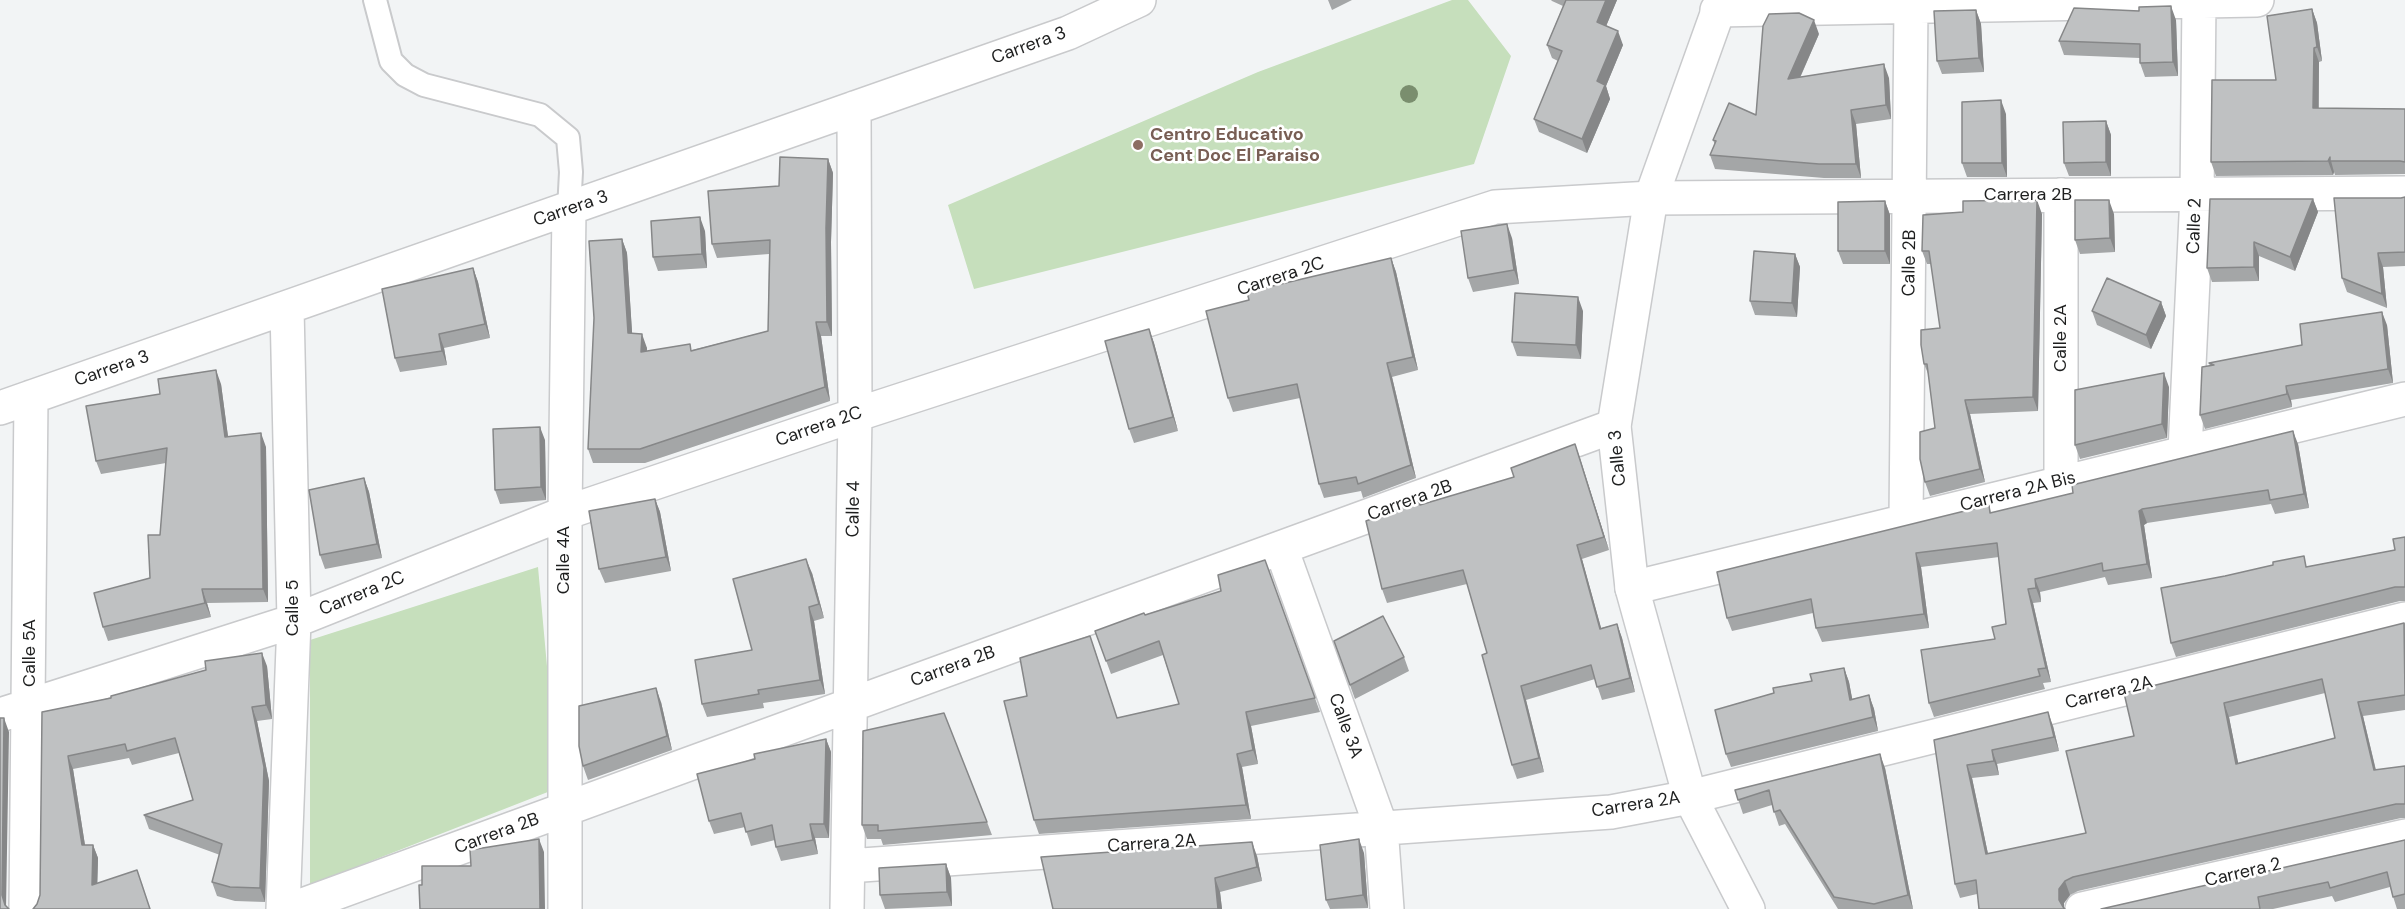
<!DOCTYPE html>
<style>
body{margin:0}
canvas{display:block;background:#f2f4f5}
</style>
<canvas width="2405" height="909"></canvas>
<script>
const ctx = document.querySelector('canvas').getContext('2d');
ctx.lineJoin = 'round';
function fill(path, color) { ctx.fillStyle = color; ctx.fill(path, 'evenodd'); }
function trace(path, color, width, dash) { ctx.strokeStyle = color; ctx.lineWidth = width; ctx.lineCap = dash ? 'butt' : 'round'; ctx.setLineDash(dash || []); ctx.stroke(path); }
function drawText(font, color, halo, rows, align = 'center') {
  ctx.font = font + ' "DM Sans",sans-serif'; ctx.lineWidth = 5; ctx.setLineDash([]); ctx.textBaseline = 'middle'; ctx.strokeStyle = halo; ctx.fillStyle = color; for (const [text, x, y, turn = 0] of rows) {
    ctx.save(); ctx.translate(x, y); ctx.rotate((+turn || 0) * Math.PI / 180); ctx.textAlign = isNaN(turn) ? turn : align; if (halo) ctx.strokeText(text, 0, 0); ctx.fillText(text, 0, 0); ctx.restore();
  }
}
const green = new Path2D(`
 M1452 0H1468L1511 56 1474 164 974 289 948 205 1258 72Z
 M538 567 558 788 310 885V640Z`);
const lane = new Path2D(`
 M375 0 391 61 405 75 424 85 540 115 568 138 571 172 569 210`);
const street = new Path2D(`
 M1717 10 2257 0
 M0 408 1068 33 1139 0
 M2185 451 2197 194 2199 0
 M2061 482V195
 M1906 520 1911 6
 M1281 548 1381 827 1387 909
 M1632 588 2405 399
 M0 715 294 621 565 513 855 415 1495 207 1651 198 2405 193
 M848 866 1611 812 1690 797 2405 619
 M26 909 31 397
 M283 909 294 621 287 308
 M292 909 1614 426
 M565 909V513L569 210
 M847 909 855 415 854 108
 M2082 909 2405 836`);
const secondary = new Path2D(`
 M1722 0 1651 198 1614 426 1632 588 1690 797 1748 909`);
const trees = [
 [1409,94]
];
const wall = new Path2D(`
 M1328 0H1352L1332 10Z
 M1551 0H1617L1606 26 1623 45 1606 86 1610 99 1587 153 1539 132 1534 119 1558 61 1552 58 1547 45 1563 6 1552 1Z
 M2312 9 2317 23 2322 61 2319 62V108L2405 109V174L2335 175 2334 172 2333 175 2216 176 2211 162 2276 80Z
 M1976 10 1981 24 1984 72 1942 74 1937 61Z
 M2176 20 2178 76 2145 77 2140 63V58L2064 55 2059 41Z
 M1819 34 1800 78H1889L1891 119 1856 124 1861 178H1824L1715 169 1710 155 1715 145 1713 140 1756 115Z
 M2006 114 2007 177H1967L1962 163Z
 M2106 121 2111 135V176H2069L2064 163Z
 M828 159 833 173 831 242 832 336H821L830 401 645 463H593L588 449 622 239 627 253 632 333 647 348V351L692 350 768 331 769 254 717 258 712 244 779 186Z
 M2405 197V266L2383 267 2387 308 2347 292 2342 278 2401 198Z
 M2313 199 2318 212 2295 271 2259 256V281L2212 282 2207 268Z
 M1885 201 1890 215V264H1843L1838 251Z
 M2042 214 2038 411 1970 414 1985 482 1930 496 1925 482 1935 428 1929 376 1924 364 1940 328 1931 264H1927L1922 251Z
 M2114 214 2115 252 2080 254 2075 240Z
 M705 231 707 268 658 271 653 257Z
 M1512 238 1519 284 1473 292 1468 278Z
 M1795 254 1800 267 1797 317 1755 315 1750 301Z
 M1391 258 1396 272 1418 370 1392 377 1416 478 1363 498 1361 491 1324 498 1319 484 1300 398 1233 412 1228 398 1249 300Z
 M473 268 478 282 490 338 444 348 447 365 400 372 395 358Z
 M2161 302 2166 316 2151 349 2097 325 2092 311Z
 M1583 311 1581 359 1517 356 1512 342Z
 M2387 325 2393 383 2291 400 2292 407 2205 429 2200 415 2210 366 2209 363 2302 345Z
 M1149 329 1154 343 1178 431 1134 443 1129 429Z
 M221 384 228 437 266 447 268 602 207 603 211 617 108 641 103 627 150 578 160 535 166 463 101 474 96 461Z
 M2169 387 2167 438 2080 459 2075 445Z
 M545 440 546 500 500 504 495 490Z
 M1575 444 1609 550 1582 559 1601 628 1617 624 1622 638 1635 692 1602 700 1595 679 1526 700 1544 772 1517 779 1512 765 1487 653 1467 584 1387 603 1382 589 1420 505 1514 477Z
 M2298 444 2309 508 2275 514 2271 504 2147 523 2144 525 2152 578 2108 585 2105 577 2040 592 2041 602 2033 603 2051 682 2043 683 2045 689 1934 717 1929 703 1995 639 2006 624 1999 557 1921 567 1929 628 1822 642 1816 628 1813 613 1732 631 1727 618 1989 505 1991 513Z
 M364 478 369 492 382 558 325 569 320 555Z
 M655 499 660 512 671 571 605 583 599 569Z
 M2405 537V601H2400L2176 657 2171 643 2308 567 2395 550Z
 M1265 560 1320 712 1251 726 1258 764 1242 767 1251 819 1039 834 1034 820 1027 696 1095 650 1117 718 1179 704 1163 655 1111 674 1095 631 1221 591Z
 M812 573 824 618 814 621 825 694 763 703 764 708 707 717 702 704 752 650Z
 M2405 623V710L2363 716 2376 770 2405 766V818H2401L2078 891 2070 895 2064 903 1977 894 1960 898 1955 884 1934 740 2053 726 2059 751 1997 764 1999 775 1972 778 1988 854 2086 833 2134 736ZM2325 693 2335 738 2238 763 2229 717Z
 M1334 641 1404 657 1409 671 1355 699Z
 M267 666 272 719 257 721 269 781 265 902 235 901 217 896 212 882 220 855 149 829 144 815 193 800 179 753 132 765 129 758 73 769 85 845H93L98 858 97 884H142L150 909H33L37 904 40 895 42 712Z
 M1844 668 1849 682 1852 699 1869 695 1874 709 1878 731 1731 767 1726 754 1774 693 1812 681Z
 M661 702 672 750 588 780 583 766Z
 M826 739 831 752 829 838H815L818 854 781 861 776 847 775 840 751 846 745 827 714 834 709 821Z
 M1885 768 1913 909H1838L1785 824 1779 826 1772 805 1743 814 1735 790Z
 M987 822 992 835 883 845 881 839H867L862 825Z
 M2405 840V909H2397L2390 887 2335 902 2332 896 2273 909H2101Z
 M1364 853 1368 908 1330 909 1326 900Z
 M1257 856 1262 881 1220 892 1222 909H1053Z
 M946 864 951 878 952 906 885 909 880 895Z`);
const shadedWall = new Path2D(`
 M1606 0H1617L1602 36 1597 22Z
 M2171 6 2176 20 2178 76 2173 62Z
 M2312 9 2317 23 2322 61 2317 47Z
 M1976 10 1981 24 1984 72 1979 58Z
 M1814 20 1819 34 1793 93 1788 79Z
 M1618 31 1623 45 1606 86 1610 99 1587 153 1582 139 1597 81Z
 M2314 48 2319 62 2318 122 2313 108Z
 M1884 64 1889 78 1891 119 1886 105Z
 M2001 100 2006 114 2007 177 2002 163Z
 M1851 110 1856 124 1861 178 1856 164Z
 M2106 121 2111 135V176L2106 162Z
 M2330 157 2334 172 2333 175 2328 161Z
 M828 159 833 173 831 242 832 336 827 322 826 228Z
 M2313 199 2318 212 2295 271 2290 257Z
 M2037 200 2042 214 2038 411 2033 397Z
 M2109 200 2114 214 2115 252 2110 238Z
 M1885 201 1890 215V264L1885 251Z
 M700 217 705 231 707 268 702 254Z
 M1507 224 1512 238 1519 284 1514 270Z
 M622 239 627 253 633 347 628 333Z
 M2254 242 2259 256V281L2254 267Z
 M2378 253 2383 267 2387 308 2382 294Z
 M1795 254 1800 267 1797 317 1792 303Z
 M1391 258 1396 272 1418 370 1413 357Z
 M473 268 478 282 490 338 485 324Z
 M1578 297 1583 311 1581 359 1576 345Z
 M2161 302 2166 316 2151 349 2146 335Z
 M2382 312 2387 325 2393 383 2388 369Z
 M816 322 821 336 830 401 825 387Z
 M1149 329 1154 343 1178 431 1173 417Z
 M439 334 444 348 447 365 442 351Z
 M642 334 647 348 646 366 641 352Z
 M1387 363 1392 377 1416 478 1411 465Z
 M216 370 221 384 230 451 225 437Z
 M2164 373 2169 387 2167 438 2162 424Z
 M2286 386 2291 400 2292 407 2287 394Z
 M1965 400 1970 414 1985 482 1980 469Z
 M540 427 545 440 546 500 541 487Z
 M2293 431 2298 444 2309 508 2304 494Z
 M261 433 266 447 268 602 263 589Z
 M1575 444 1580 458 1609 550 1604 537Z
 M364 478 369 492 382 558 377 544Z
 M655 499 660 512 671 571 666 557Z
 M2142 509 2147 523 2144 525 2152 578 2147 564 2139 511Z
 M1577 545 1582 559 1605 642 1600 629Z
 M1916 553 1921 567 1929 628 1924 614Z
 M806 559 812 573 824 618 819 604Z
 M2035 579 2040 592 2041 602 2036 588Z
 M202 589 207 603 211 617 205 603Z
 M2028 589 2033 603 2051 682 2046 668Z
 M809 607 814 621 825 694 820 680Z
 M1617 624 1622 638 1635 692 1630 678Z
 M262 653 267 666 272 719 266 705Z
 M1844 668 1849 682 1855 713 1850 700Z
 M1521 686 1526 700 1544 772 1539 758Z
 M656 688 661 702 672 750 667 736Z
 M1869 695 1874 709 1878 731 1873 717Z
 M2358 702 2363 716 2379 784 2374 770Z
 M2224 703 2229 717 2241 777 2236 764Z
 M252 707 257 721 269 781 265 902 260 888Z
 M1246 712 1251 726 1258 764 1253 750Z
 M2048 712 2053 726 2059 751 2054 737Z
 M4 718 9 732 6 909 2 895Z
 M826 739 831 752 829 838 824 824Z
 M1992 750 1997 764 1999 775 1994 761Z
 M1237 754 1242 767 1251 819 1246 805Z
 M1880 754 1885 768 1913 909 1908 895Z
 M68 756 73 769 87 858 82 845Z
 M1967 765 1972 778 1991 868 1986 854Z
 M810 824 815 838 818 854 813 840Z
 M539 839 544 852 545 909H540Z
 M1359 839 1364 853 1368 908 1363 895Z
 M1252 842 1257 856 1262 881 1257 867Z
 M93 845 98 858 97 899 92 885Z
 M946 864 951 878 952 906 947 892Z
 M1215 878 1220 892 1222 909H1218Z
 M2065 881 2070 895 2064 903V909L2059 900V889Z`);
const building = new Path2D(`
 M1566 0H1606L1597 22 1618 31 1597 81 1605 85 1582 139 1534 119 1562 51 1547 45Z
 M2171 6 2173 62 2140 63V44L2059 41 2074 8 2139 11V7Z
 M2312 9 2317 47 2314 48 2313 108 2405 109V162L2400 161H2330V157L2328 161 2211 162 2212 80H2276L2267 16Z
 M1976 10 1979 58 1937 61 1934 11Z
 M1799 13 1814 20 1788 79 1884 64 1886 105 1851 110 1856 164H1819L1710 155 1716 141 1713 140 1729 103 1756 115 1763 26 1769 14Z
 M2001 100 2002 163H1962V102Z
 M2106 121V162L2064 163 2063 122Z
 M780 157 828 159 826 228 827 322H816L825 387 640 449H588L594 318 589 241 622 239 628 333 642 334 641 352 690 344 691 351 768 331 770 240 712 244 708 191 779 186Z
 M2405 197V252L2378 253 2382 294 2342 278 2334 198H2401Z
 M2210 199H2313L2290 257 2254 242V267L2207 268Z
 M2037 200 2033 397 1965 400 1980 469 1925 482 1920 459V432L1935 428 1927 364H1924L1921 345V330L1940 328 1929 251H1922L1923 215 1963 212V201Z
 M2075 200H2109L2110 238 2075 240Z
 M1885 201V251H1838V202Z
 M700 217 702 254 653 257 651 221Z
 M1507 224 1514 270 1468 278 1461 231Z
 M1754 251 1795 254 1792 303 1750 301Z
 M1391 258 1413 357 1387 363 1411 465 1358 484 1356 477 1319 484 1297 384 1228 398 1206 311 1249 300 1247 292Z
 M473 268 485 324 439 334 442 351 395 358 382 289Z
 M2107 278 2161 302 2146 335 2092 311Z
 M1515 293 1578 297 1576 345 1512 342Z
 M2382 312 2388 369 2286 386 2287 394 2200 415 2202 367 2214 365 2209 363 2302 345 2300 324Z
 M1149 329 1173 417 1129 429 1105 341Z
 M216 370 225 437 261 433 263 589H202L205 603 103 627 94 593 150 578 148 535H160L167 448 96 461 86 406 160 394 158 379Z
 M2164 373 2162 424 2075 445V390Z
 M540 427 541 487 495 490 493 429Z
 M2293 431 2304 494 2270 500 2268 490 2142 509 2139 511 2147 564 2103 571 2102 563 2035 579 2036 588 2028 589 2046 668 2038 669 2040 676 1929 703 1921 650 1995 639 1992 627 2006 624 1997 543 1916 553 1924 614 1816 628 1811 599 1727 618 1717 572 1989 505 1990 513 2073 493 2072 485Z
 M1575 444 1604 537 1577 545 1600 629 1617 624 1630 678 1597 687 1591 665 1521 686 1539 758 1512 765 1482 655 1487 653 1463 570 1382 589 1366 521 1419 501 1420 505 1514 477 1511 468Z
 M364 478 377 544 320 555 309 490Z
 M655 499 666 557 599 569 589 511Z
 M2405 537V587H2395L2171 643 2161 588 2225 576 2273 565V562L2304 556 2306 567 2395 550 2393 539Z
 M806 559 819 604 809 607 820 680 758 690 759 694 702 704 695 660 752 650 733 579Z
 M1265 560 1315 698 1246 712 1253 750 1237 754 1246 805 1034 820 1004 701 1027 696 1020 658 1090 636 1117 718 1179 704 1159 641 1106 661 1095 631 1144 613 1145 615 1221 591 1218 575Z
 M1383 616 1404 657 1350 685 1334 641Z
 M2404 623 2405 695 2358 702 2374 770 2405 766V804H2396L2073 877 2065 881 2059 889V900L2063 907 2065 909H1979L1976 880 1955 884 1934 740 2048 712 2054 737 1992 750 1994 761 1967 765 1986 854 2086 833 2066 751 2134 736 2124 693ZM2322 679 2335 738 2236 764 2224 703Z
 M262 653 266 705 252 707 264 767 260 888 230 887 212 882 222 844 144 815 193 800 175 738 127 751 125 744 68 756 82 845H93L92 885 137 870 150 909H33L37 904 40 895 42 712 111 698V696L206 670 205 661Z
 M1844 668 1850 700 1869 695 1873 717 1726 754 1715 710 1774 693 1773 688 1812 681 1810 674Z
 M656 688 667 736 583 766 579 746V706Z
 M944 713 987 822 878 831V825H862L863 731Z
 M0 718H4L2 895 5 905 9 909H0Z
 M826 739 824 824H810L813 840 776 847 772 825 746 832 741 813 709 821 697 774 755 759 754 754Z
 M1880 754 1908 895 1874 904 1834 897 1780 810 1774 812 1769 790 1738 800 1735 790Z
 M539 839 540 909H420L419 885H422V866H471L470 850Z
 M1359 839 1363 895 1326 900 1320 845Z
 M2405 840V894L2393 897 2387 872 2330 888 2328 882 2258 897 2260 909H2101Z
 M1252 842 1257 867 1215 878 1218 909H1053L1041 857Z
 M946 864 947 892 880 895 879 868Z`);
const markers = [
 [1138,145,6,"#8d6e63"]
];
const streetNames = [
 ["Carrera 3",1029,46,-20],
 ["Carrera 2B",2028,195],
 ["Carrera 3",571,209,-19],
 ["Calle 2",2195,226,-88],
 ["Calle 2B",1910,263,-89],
 ["Carrera 2C",1281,277,-18],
 ["Calle 2A",2061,338,-90],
 ["Carrera 3",112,369,-19],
 ["Carrera 2C",819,427,-19],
 ["Calle 3",1618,458,-95],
 ["Carrera 2A Bis",2018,492,-14],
 ["Carrera 2B",1410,501,-20],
 ["Calle 4",854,509,-89],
 ["Calle 4A",564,560,-90],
 ["Carrera 2C",362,594,-22],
 ["Calle 5",293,608,-90],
 ["Calle 5A",30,653,-90],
 ["Carrera 2B",953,667,-20],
 ["Carrera 2A",2109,693,-14],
 ["Calle 3A",1345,726,70],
 ["Carrera 2A",1636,805,-9],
 ["Carrera 2B",497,834,-20],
 ["Carrera 2A",1152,844,-4],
 ["Carrera 2",2243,873,-13]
];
const educationNames = [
 ["Centro Educativo",1150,135],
 ["Cent Doc El Paraiso",1150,156]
];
fill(green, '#c6dfbc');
trace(lane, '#c9cacc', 26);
trace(street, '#c9cacc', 36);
trace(secondary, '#c9cacc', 36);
trace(lane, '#fff', 22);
trace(street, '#fff', 33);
trace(secondary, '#fff', 33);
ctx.fillStyle = '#7a8e6e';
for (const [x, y] of trees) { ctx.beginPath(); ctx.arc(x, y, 9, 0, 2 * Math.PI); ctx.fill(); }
fill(wall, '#a4a6a7');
fill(shadedWall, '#868788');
fill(building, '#bfc1c2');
trace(building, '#868788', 1.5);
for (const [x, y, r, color] of markers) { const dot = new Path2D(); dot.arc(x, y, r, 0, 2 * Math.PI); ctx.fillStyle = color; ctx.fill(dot); trace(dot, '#fff', 2); }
drawText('18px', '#1e1f1f', '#fff', streetNames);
drawText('bold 18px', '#785e54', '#fff', educationNames, 'left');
</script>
